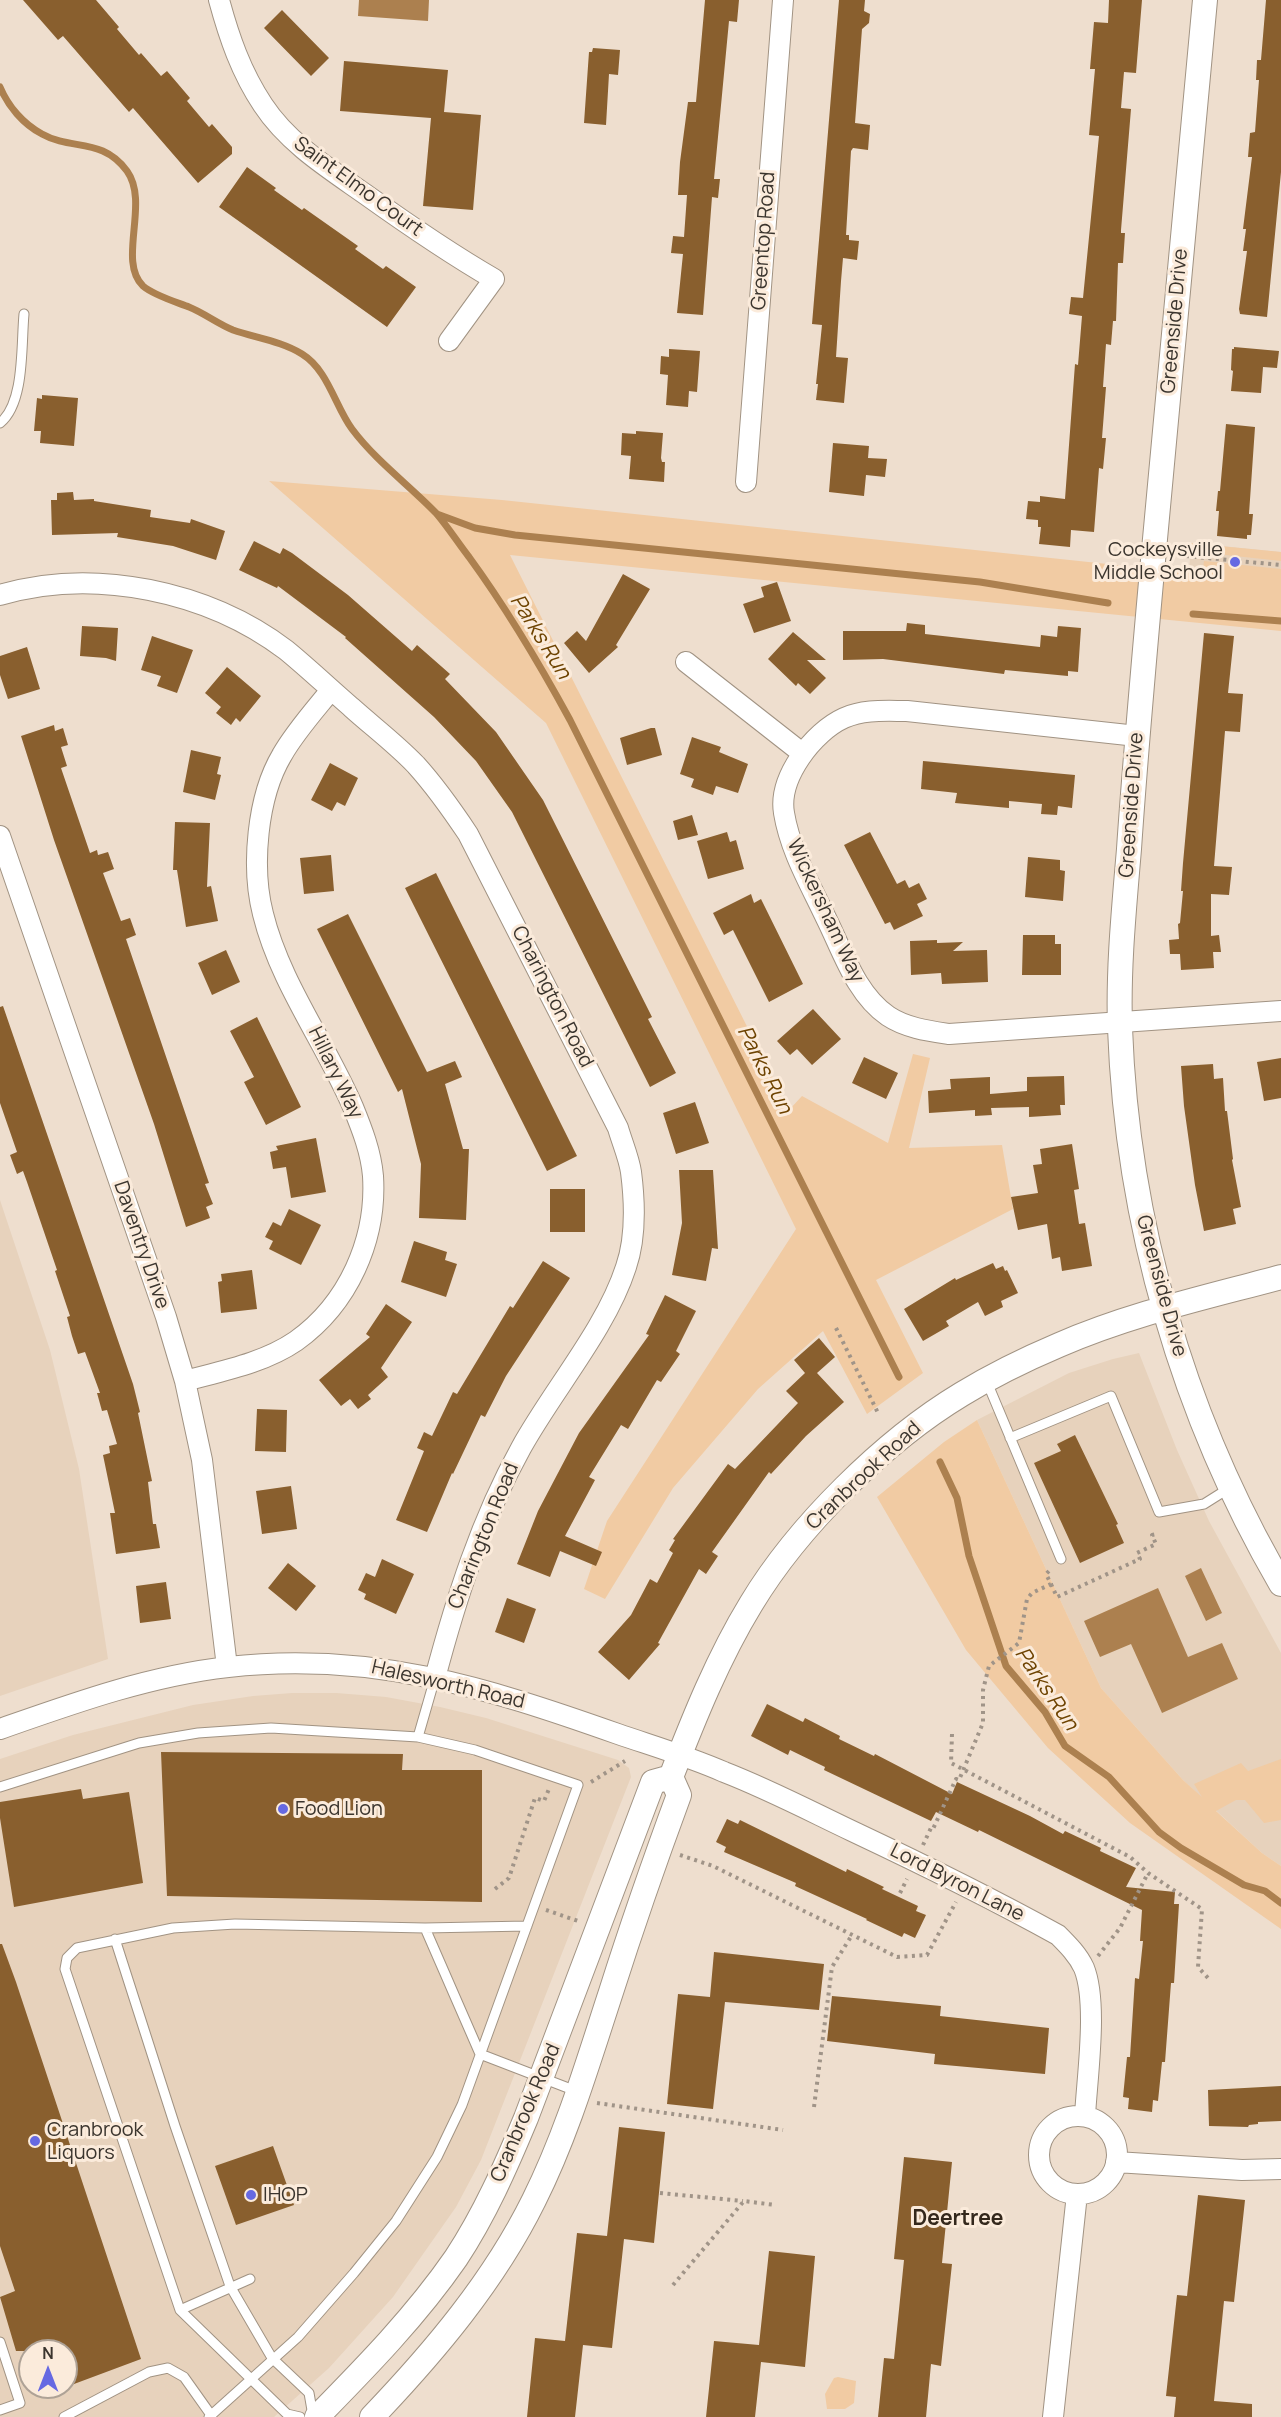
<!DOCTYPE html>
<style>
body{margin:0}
#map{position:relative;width:1281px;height:2417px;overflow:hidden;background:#eedece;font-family:Manrope,sans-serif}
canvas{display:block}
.north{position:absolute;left:18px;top:2339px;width:60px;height:60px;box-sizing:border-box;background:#fbebdb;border:2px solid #aea296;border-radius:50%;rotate:0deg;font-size:16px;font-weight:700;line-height:24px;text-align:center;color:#3b352e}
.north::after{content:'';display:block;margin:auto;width:21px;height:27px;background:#6669e2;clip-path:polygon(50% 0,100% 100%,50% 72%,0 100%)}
</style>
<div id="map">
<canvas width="1281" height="2417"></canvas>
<div class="north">N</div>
</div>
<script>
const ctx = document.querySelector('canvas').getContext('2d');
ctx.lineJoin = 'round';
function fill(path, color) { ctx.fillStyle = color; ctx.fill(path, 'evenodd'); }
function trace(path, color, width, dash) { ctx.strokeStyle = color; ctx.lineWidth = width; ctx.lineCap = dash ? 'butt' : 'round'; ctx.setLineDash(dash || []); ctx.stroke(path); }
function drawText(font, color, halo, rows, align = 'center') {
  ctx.font = font + ' Manrope,sans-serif'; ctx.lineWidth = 6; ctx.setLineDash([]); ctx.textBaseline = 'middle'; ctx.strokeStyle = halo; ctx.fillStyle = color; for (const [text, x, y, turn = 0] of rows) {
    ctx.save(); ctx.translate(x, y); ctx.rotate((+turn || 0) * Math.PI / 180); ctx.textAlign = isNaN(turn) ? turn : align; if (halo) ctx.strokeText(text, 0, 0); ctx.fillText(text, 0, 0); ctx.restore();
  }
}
const built = new Path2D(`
 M1191 543 1281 552V582L1189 572Z
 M0 1200 50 1350 79 1469 108 1659 0 1696Z
 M1139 1353 1177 1450 1209 1521 1281 1653V1866L1262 1853 1183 1780 1101 1688 977 1420 1069 1373 1113 1359Z
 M292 1693H336L386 1697 440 1707 486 1718 618 1760 629 1768 631 1777 481 2160 456 2207 393 2297 329 2368 274 2417H0V1759L73 1735 193 1705 253 1696ZM30 2351H66V2387H30Z`);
const green = new Path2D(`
 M269 481 502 500 1202 574 1204 561 1281 569V631L510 555 789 1110 802 1096 888 1143 913 1054 930 1058 909 1148 1002 1145 1013 1209 876 1280 923 1373 867 1414 823 1331 758 1389 673 1488 605 1599 584 1589 607 1521 796 1229 546 723Z
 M1189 543 1281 552V561L1189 551Z
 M977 1420 1101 1688 1183 1780 1202 1797 1194 1784 1241 1763 1248 1771 1281 1759V1820L1264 1823 1245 1800H1236L1216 1811 1262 1853 1281 1866V1929L1130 1823 1048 1748 966 1650 877 1497 944 1442Z
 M838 2377 856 2381 854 2403 845 2409H827L825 2394 834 2378Z`);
const water = new Path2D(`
 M359 0H429L428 21 358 16Z
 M1201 1568 1222 1613 1206 1621 1185 1576Z
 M1158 1588 1188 1657 1222 1643 1238 1679 1162 1713 1131 1644 1100 1657 1084 1621Z`);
const stream = new Path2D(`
 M0 87C8 106 23 124 42 134 72 151 102 137 127 171 150 203 117 261 143 286 153 295 176 302 189 307 204 313 218 324 233 330 256 338 281 341 302 354 328 370 335 406 352 429 376 461 409 485 436 513 448 527 458 543 469 557 507 609 539 663 570 720L899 1377
 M437 514 475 528 515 535 980 582 1108 603
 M1193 614 1281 621
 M940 1462 957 1498 969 1556 1006 1666 1045 1712 1065 1746 1109 1777 1159 1832 1181 1848 1244 1885 1265 1891 1281 1903`);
const building = new Path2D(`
 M23 0H96L119 27 117 29 139 55 141 53 161 76 167 71 190 98 187 101 209 127 212 124 232 147V154L198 183 133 108 129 112 63 36 58 40Z
 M705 0H739L737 22 729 21 714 179H720L718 198 712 197 703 315 677 313 683 254 671 253 673 236 684 237 687 195H678L680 162 688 102H696Z
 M839 0H865L864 11 870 14 869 23 862 29 855 123 870 125 868 150 853 148 851 151 846 235H849V240L859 241 857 260 843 258 841 281 836 357 848 358 844 403 816 400 818 384H816L822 325 812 324Z
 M1109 0H1142L1136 73 1124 72 1121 108 1131 109 1121 230V233H1125L1123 263H1118L1116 321H1113L1111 345 1106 344 1103 387H1106L1102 438H1106L1103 469 1099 468 1094 532 1071 530 1070 547 1039 544 1041 527H1038V520L1026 519 1028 501 1040 502V496L1065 499 1075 364 1078 365 1082 316 1069 314 1071 297 1083 298 1099 136 1089 135 1095 69H1090L1094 22 1108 23Z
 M1266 0H1281V172L1267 317 1240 314 1239 309 1247 251H1243L1246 229H1243L1252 157H1248L1250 133 1255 132 1259 80H1256L1257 60H1261Z
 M282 10 329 58 311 76 264 28Z
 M593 48 620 50 618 75 609 74 606 125 584 123 589 52H592Z
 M344 61 448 70 444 112 481 115 473 210 423 206 431 118 340 111Z
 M247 167 276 188 274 190 302 210 304 208 358 246 355 249 383 269 386 266 416 287 387 327 219 207Z
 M1234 347 1279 351 1277 368 1263 367 1261 393 1231 391 1233 371 1231 370 1232 349H1234Z
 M669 349 700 351 697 392 689 391 688 407 666 405 668 375 660 374 661 356 669 357Z
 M42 395 78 398 74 446 40 443 41 431H34L37 398 42 399Z
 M1226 424 1255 427 1249 514H1253L1251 535H1247V539L1217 536 1219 511H1216L1218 491H1220Z
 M636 431 663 433 661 458 662 462H665L664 482 629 479 631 456 621 455 622 433 636 434Z
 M833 443 869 446 868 458 887 459 885 477 866 475 864 496 829 492Z
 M73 492 74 500 94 499V501L151 510 150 517 190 523 191 519 225 531 216 560 173 546 117 537 118 533 52 535 51 500H57V493Z
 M254 541 280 554 283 548 292 553 348 595 412 651 417 645 450 674 445 679 496 732 543 800 652 1017 648 1019 676 1073 650 1087 512 812 476 761 434 717 345 638 346 637 278 586 277 588 239 570Z
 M623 574 650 589 616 645 618 647 589 673 564 643 577 631 586 641Z
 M777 582 791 621 754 633 743 604 764 597 761 587Z
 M907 623 925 625V634L1040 647 1041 635 1057 637 1058 626 1081 628 1078 672 1068 671V676L1005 670 1004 674 883 659 843 660V631H906Z
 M82 626 118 628 116 661 106 658 80 656Z
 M793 632 826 660H807L826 678 810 694 798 683 796 686 768 659Z
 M1204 633 1234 636 1228 693 1243 694 1240 732 1225 731 1214 866 1232 867 1229 895 1211 894V936L1219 935 1221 952H1213L1214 968 1181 970 1180 954H1170L1169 940 1179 939 1178 924 1180 923 1183 891H1181L1183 863Z
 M152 636 193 650 177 693 157 686 161 676 141 670Z
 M27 647 40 689 8 699 0 675V656Z
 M227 667 261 696 240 722 236 718 231 725 216 713 221 707 205 693Z
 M54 725 55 731 63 728 68 745 61 747 67 766 61 768 90 853 97 850 98 855 108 852 114 869 103 873 121 921 130 918 136 935 126 939 209 1183 205 1184 213 1204 206 1207 210 1218 186 1227 154 1124 54 840 21 736Z
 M651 728H655L662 755 627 765 620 738Z
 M692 737 721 747 719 752 748 764 738 793 716 786 713 795 691 787 694 779 680 774Z
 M191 750 221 757 217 774 221 775 215 800 183 792Z
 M923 761 1075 775 1072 808 1058 806 1057 815 1041 814 1042 804 1009 801V808L955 803 957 793 921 789Z
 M330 763 358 778 345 806 337 802 332 811 311 800Z
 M692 815 698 835 678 840 673 821Z
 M175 822 210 823 207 887 211 886 218 921 186 927 177 870H173Z
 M727 832 730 842 736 840 744 869 708 879 697 841Z
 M870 832 897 884 905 880 909 888 919 883 927 899 917 904 923 916 894 930 890 922 885 924 844 845Z
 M331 855 334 891 304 894 300 858Z
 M1028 857 1060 860V870L1065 871 1063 901 1025 897Z
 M436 873 577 1156 547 1171 405 888Z
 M751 894 754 903 761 899 803 984 769 1002 733 930 724 935 713 913Z
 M348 914 427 1072 455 1061 462 1077 445 1084 463 1149H469L466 1220 419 1218 421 1164 402 1089 398 1092 317 929Z
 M1023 935H1055V944H1061V975H1022Z
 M937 940V943L963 942 953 951 987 950 988 982 942 984 941 973 911 975 910 941Z
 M226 950 240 982 212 995 198 963Z
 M3 1006 133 1384 140 1412 138 1413 152 1481 148 1482 153 1524H156L160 1548 116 1554 110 1513H115L103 1455 110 1453 109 1446 117 1444 107 1410 102 1411 97 1393H100L85 1352 78 1354 72 1336 67 1317 70 1316 55 1271 57 1270 27 1182 23 1171 17 1174 10 1155 17 1152 0 1103V1007Z
 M813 1009 841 1039 812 1065 797 1049 790 1055 777 1041Z
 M257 1017 301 1107 266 1125 244 1082 254 1077 230 1031Z
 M864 1057 898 1073 886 1099 852 1083Z
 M1281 1058V1098L1264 1101 1257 1062Z
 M1213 1064 1214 1079 1223 1078 1225 1111H1227L1233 1159 1232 1160 1241 1207 1233 1209 1236 1224 1204 1231 1195 1185 1184 1106 1181 1066Z
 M1064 1076 1065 1105H1060L1061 1115 1029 1117V1107L991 1108 992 1115 975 1116V1110L929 1113 928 1091 951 1089 950 1079 990 1077V1094L1027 1091V1077Z
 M695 1102 709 1143 676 1154 663 1113Z
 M316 1138 326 1192 291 1198 286 1167 273 1169 270 1152 278 1150 276 1146Z
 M1072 1144 1079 1189 1074 1190 1079 1224 1085 1223 1092 1266 1062 1271 1060 1257 1052 1259 1047 1224 1018 1230 1011 1197 1038 1193 1033 1165 1042 1164 1040 1149Z
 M679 1170H713L718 1249 712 1248 706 1281 672 1275 682 1223Z
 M550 1189H585V1232H550Z
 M289 1209 321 1225 301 1265 269 1249 273 1241 265 1237 273 1222 281 1226Z
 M414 1241 447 1252 445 1260 457 1264 446 1297 401 1282Z
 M543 1261 570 1278 506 1376 485 1417 481 1415 453 1474 452 1473 427 1532 396 1520 424 1451 417 1448 424 1432 432 1436 453 1392 457 1394 510 1306 513 1308Z
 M993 1263 996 1269 1003 1266 1005 1271 1007 1270 1018 1293 1001 1301 1003 1307 985 1316 978 1302 946 1321 949 1326 923 1341 904 1309 955 1278 956 1280Z
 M252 1270 257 1309 221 1313 218 1282 222 1281 221 1274Z
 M665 1295 696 1311 676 1351 680 1354 661 1382 657 1380 628 1429 621 1425 589 1477 595 1480 565 1536 602 1552 596 1566 560 1551 550 1577 517 1564 538 1511 579 1433 649 1335 646 1334Z
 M386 1304 412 1322 381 1368 388 1377 368 1395 371 1399 358 1409 350 1399 341 1406 319 1380 370 1337 366 1334Z
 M819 1338 835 1357 817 1373 844 1402 806 1436 771 1474 769 1472 712 1552 718 1556 706 1574 699 1569 658 1643 660 1644 629 1680 598 1652 631 1615 650 1579 657 1583 673 1553 669 1550 675 1540 673 1539 728 1464 735 1469 798 1403 786 1391 805 1373 794 1360Z
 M257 1409 287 1410 286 1452 255 1451Z
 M1075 1435 1118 1524 1116 1525 1124 1543 1080 1563 1034 1463 1061 1451 1057 1444Z
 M291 1486 297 1529 262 1534 256 1491Z
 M382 1559 414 1574 396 1614 364 1599 366 1594 358 1590 366 1573 375 1577Z
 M288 1563 316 1586 296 1611 268 1588Z
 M166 1582 171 1619 140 1623 136 1586Z
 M507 1598 536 1609 524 1643 495 1632Z
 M767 1704 803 1722 805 1718 840 1736 839 1739 874 1756 875 1754 952 1794 957 1782 1030 1816 1063 1834 1065 1831 1101 1848 1100 1851 1136 1868 1126 1887 1175 1892 1174 1904H1179L1174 1983H1171L1165 2062H1162L1158 2101 1153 2100 1152 2112 1128 2109 1129 2098 1123 2097 1127 2057H1130L1135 1978 1139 1979 1143 1941H1140L1142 1910 979 1830 978 1832 936 1812 931 1821 824 1770 825 1767 790 1750 788 1755 751 1736Z
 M161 1752 403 1754 402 1770H482V1902L167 1896Z
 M81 1789 83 1799 129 1792 143 1883 14 1907 0 1818V1802Z
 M727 1819 738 1824 740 1820 846 1872 847 1869 884 1887 882 1889 918 1906 916 1911 926 1915 915 1938 904 1933 902 1937 866 1920 867 1919 795 1886 796 1883 724 1852 726 1847 716 1842Z
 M0 1944H2L16 1982 141 2359 66 2387V2351H16L0 2297 15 2291 0 2246Z
 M714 1952 824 1964 819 2010 725 2002 713 2109 667 2104 678 1994 710 1997Z
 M832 1996 941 2006 940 2016 1049 2028 1045 2074 934 2064 935 2054 827 2041Z
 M1281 2086V2121L1258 2122V2124L1249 2125 1248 2127 1209 2126 1208 2090Z
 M619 2127 665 2132 654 2243 624 2239 612 2348 583 2345 575 2417H527L535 2338 565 2341 577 2233 607 2236Z
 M273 2146 294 2205 236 2225 215 2166Z
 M904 2157 952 2162 942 2263 952 2264 941 2366 931 2364 926 2417H878L884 2358 894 2359 904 2260 894 2259Z
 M1198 2195 1245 2200 1234 2302 1224 2301 1214 2401 1252 2404V2417H1174L1176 2397 1166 2396 1177 2295 1187 2296Z
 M769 2251 815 2256 805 2367 761 2362 755 2417H706L714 2341 759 2345Z`);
const path = new Path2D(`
 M1186 556 1281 565
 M836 1328 879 1415
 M1051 1584 1057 1597 1140 1559 1137 1553 1156 1544 1152 1535 1157 1534
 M952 1734 951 1763 1130 1857 1148 1873 1202 1909 1198 1967 1208 1978
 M591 1782 625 1761
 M923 1845 931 1828 933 1829 956 1779 959 1780 983 1723V1690L989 1666 1019 1643 1027 1599 1032 1593 1051 1584 1046 1574 1052 1568
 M680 1855 713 1866 897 1957 927 1955 956 1902
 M495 1889 509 1878 535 1798 544 1801 549 1789
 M900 1893 907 1879
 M546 1910 578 1921
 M1098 1956 1120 1928 1148 1873
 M597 2103 783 2130
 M814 2107 832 1967 852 1935
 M660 2193 743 2201
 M673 2285 744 2201 775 2205`);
const service = new Path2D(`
 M0 423C25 403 21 345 24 314
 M987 1382 1061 1559
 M1010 1438 1111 1396 1159 1512 1204 1504 1231 1487
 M418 1737 435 1678
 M0 1787 139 1743 198 1733 271 1728 418 1737 475 1750 578 1785 462 2105 437 2157 396 2221 354 2273 298 2337 209 2417
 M425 1928 527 1926
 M115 1939 175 2126 230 2286 272 2358 309 2393 313 2416
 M180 2310 250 2279
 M0 2342 20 2403 0 2410
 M64 2417 149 2372 168 2368 184 2377 211 2415
 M300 2417 287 2414 180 2310 65 1969 67 1958 77 1948 173 1928 235 1924 425 1928 480 2054 576 2091`);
const minor = new Path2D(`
 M219 0C229 37 241 72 263 105 288 143 328 168 365 194 407 224 449 253 494 279L449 341
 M746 482 783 0
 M0 595C94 567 208 591 286 650 308 668 329 688 351 707 372 726 396 744 416 765 435 786 452 810 468 834L618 1128C622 1142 629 1158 631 1172 635 1203 636 1238 626 1267 606 1329 553 1390 521 1448 481 1520 456 1599 435 1678
 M686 662 802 753
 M1137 736 907 711C886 711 864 709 844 718 813 732 778 778 784 813 790 850 810 884 826 918 843 952 856 994 888 1016 906 1028 929 1031 949 1034L1281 1011
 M0 836 166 1317 185 1381 202 1460 227 1667
 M185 1381C222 1371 264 1363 296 1341 348 1304 377 1240 373 1176 371 1152 362 1129 353 1107 325 1042 280 983 263 914 251 867 257 797 282 755 295 732 314 711 331 690
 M0 1729C74 1703 149 1676 228 1667 371 1651 485 1687 618 1734 653 1746 690 1757 724 1772 768 1789 810 1811 852 1831 922 1864 991 1898 1058 1935 1068 1945 1078 1955 1084 1968 1098 2003 1087 2077 1085 2116
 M1039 2155a39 39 0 1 1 78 0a39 39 0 1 1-78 0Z
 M1116 2162 1242 2170 1281 2169
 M1053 2417 1077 2194`);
const tertiary = new Path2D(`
 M1205 0C1187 194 1169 388 1151 582 1143 671 1135 760 1129 849 1124 909 1118 968 1120 1028 1127 1222 1183 1416 1281 1584
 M317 2417C366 2367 416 2316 456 2258 485 2214 506 2166 526 2118L653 1782 671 1777
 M372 2417C434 2352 494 2281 534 2200 567 2134 588 2062 611 1992 632 1926 655 1860 679 1795L671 1777C694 1718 718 1658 751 1604 798 1526 884 1441 962 1394 993 1375 1026 1359 1059 1345 1130 1314 1207 1297 1281 1277`);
const markers = [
 [1235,562,6,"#6669e2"],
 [283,1809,6,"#6669e2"],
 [35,2141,6,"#6669e2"],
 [251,2195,6,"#6669e2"]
];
const streetNames = [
 ["Saint Elmo Court",358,187,36],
 ["Greentop Road",764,241,-86],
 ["Greenside Drive",1175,321,-85],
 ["Greenside Drive",1132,805,-86],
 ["Wickersham Way",825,911,65],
 ["Charington Road",552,997,63],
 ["Hillary Way",335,1073,64],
 ["Daventry Drive",141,1245,71],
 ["Greenside Drive",1161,1286,75],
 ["Cranbrook Road",864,1476,-43],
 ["Charington Road",484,1536,-68],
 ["Halesworth Road",448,1685,13],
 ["Lord Byron Lane",957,1883,27],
 ["Cranbrook Road",526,2113,-67]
];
const poiNames = [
 ["Cockeysville",1223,550,"right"],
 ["Middle School",1223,573,"right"],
 ["Food Lion",295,1809],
 ["Cranbrook",47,2130],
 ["Liquors",47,2153],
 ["IHOP",263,2195]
];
const waterNames = [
 ["Parks Run",540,637,58],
 ["Parks Run",764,1070,63],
 ["Parks Run",1046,1689,56]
];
const neighbourhoodNames = [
 ["Deertree",958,2219]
];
fill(built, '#e7d2bc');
fill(green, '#f1cba3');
fill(water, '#ac804f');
trace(stream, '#ac804f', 7);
fill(building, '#895f2e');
trace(service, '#a19383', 11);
trace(minor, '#a19383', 22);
trace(tertiary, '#a19383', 26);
trace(path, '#a09488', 4, [3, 4.5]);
trace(service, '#fff', 9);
trace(minor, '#fff', 20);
trace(tertiary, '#fff', 24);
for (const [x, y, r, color] of markers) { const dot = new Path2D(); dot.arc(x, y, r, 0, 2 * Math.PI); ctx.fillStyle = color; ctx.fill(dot); trace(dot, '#fbebdb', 2); }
drawText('20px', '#3b352e', '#fbebdb', streetNames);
drawText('20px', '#3b352e', '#fbebdb', poiNames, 'left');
drawText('italic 21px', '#6e4301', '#fbebdb', waterNames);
drawText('bold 21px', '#34281c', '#fbebdb', neighbourhoodNames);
</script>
